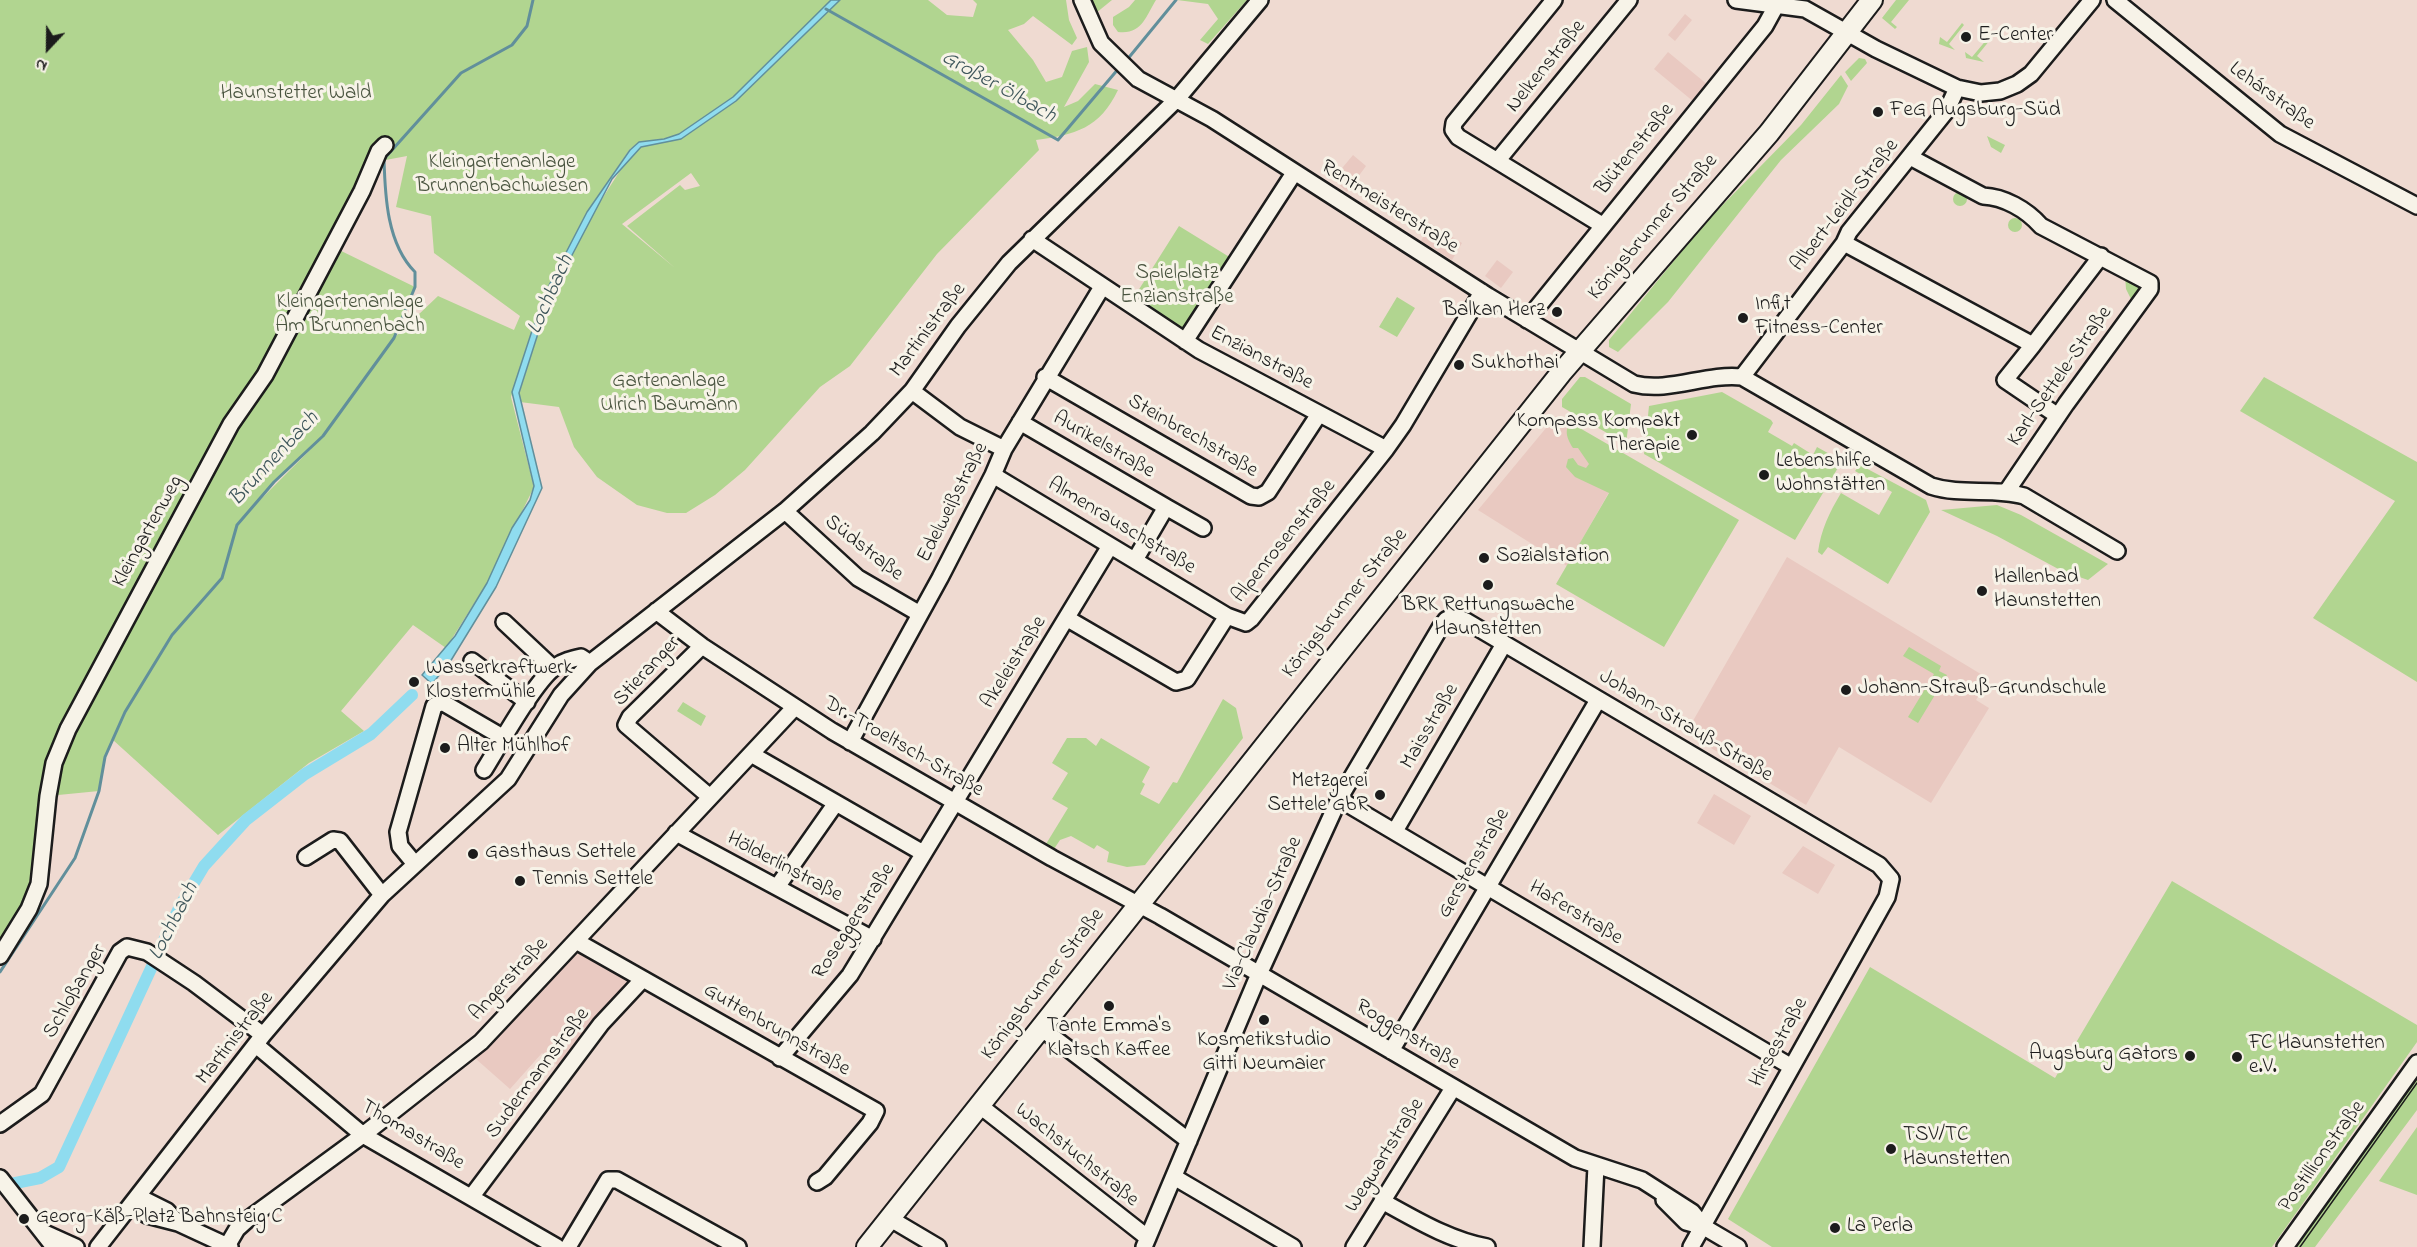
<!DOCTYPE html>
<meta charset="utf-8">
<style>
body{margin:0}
#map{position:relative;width:2417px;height:1247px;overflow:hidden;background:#efdad1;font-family:"Indie Flower",sans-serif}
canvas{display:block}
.north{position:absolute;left:18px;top:18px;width:60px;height:60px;-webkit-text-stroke:4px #f7f3e8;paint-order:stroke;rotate:202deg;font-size:16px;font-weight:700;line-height:24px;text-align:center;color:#1c1c1c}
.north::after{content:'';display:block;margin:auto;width:21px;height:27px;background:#1c1c1c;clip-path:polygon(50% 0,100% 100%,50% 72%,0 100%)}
</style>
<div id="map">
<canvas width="2417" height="1247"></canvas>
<div class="north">N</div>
</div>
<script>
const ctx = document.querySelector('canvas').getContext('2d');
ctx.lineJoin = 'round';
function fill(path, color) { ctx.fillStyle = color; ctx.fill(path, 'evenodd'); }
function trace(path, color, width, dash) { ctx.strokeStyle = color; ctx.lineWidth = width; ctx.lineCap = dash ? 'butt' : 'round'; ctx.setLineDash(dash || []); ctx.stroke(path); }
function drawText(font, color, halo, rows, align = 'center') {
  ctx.font = font + ' "Indie Flower",sans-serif'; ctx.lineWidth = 6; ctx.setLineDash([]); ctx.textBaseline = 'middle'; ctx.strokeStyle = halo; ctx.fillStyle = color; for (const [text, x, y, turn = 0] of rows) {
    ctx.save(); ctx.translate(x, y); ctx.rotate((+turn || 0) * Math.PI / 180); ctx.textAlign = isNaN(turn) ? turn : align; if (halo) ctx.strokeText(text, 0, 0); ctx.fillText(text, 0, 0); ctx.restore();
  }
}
const built = new Path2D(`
 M1685 14 1692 20 1675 41 1668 35Z
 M1668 52 1708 85 1694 102 1654 69Z
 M1353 155 1366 166 1347 192 1333 179Z
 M1430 223 1462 243 1452 260 1421 241Z
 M1497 260 1513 272 1501 288 1485 276Z
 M1556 416 1629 457 1567 566 1478 510Z
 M1787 557 1989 679 1976 700 1989 708 1931 803 1839 747 1806 805 1686 733Z
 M1714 794 1751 816 1734 845 1697 823Z
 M1803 846 1835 865 1818 894 1782 873Z
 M573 954H585L625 976 628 983 626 991 561 1068 542 1053 510 1089 476 1059Z`);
const green = new Path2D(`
 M0 0H831L733 97 679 134 664 139 639 142 630 149 587 212 543 297 511 397 534 487 487 583 446 648 413 625 341 711 364 731 309 763 218 835 113 740 105 757 99 791 48 796 37 884 0 953ZM407 156 396 207 431 216 434 253 520 316 514 330 438 296 395 337 415 287 331 246 330 239 364 164ZM311 448V449L246 514 274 482Z
 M840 0H928L947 15 973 17 977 4 973 0H1066L1069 20 1077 38 1072 45 1033 16 1024 24 1008 30 1033 60 1046 82 1062 77 1072 51 1087 47 1089 62 1064 107 1078 101 1095 84 1118 90C1100 128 1075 135 1036 140L1039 150 937 254 850 366 820 387 745 470 715 495 686 513H667L637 505 597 477 574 447 559 407 520 402 519 394 549 299 591 216 625 163 641 147 681 139 736 101ZM691 173 700 186 685 190 680 185 627 226 675 268 622 224Z
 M1090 0H1112L1096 13Z
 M1135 0H1156C1146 16 1142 35 1118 32L1113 25V17L1129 7Z
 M1177 0H1247L1208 44 1200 40 1218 19 1208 4Z
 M1896 0H1909L1891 22 1897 27 1895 29 1882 18Z
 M1962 23 1964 25 1949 44 1955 50 1939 44 1940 37 1947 42Z
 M1988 38 1990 40 1977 56 1984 62 1966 58 1965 52 1972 57Z
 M1859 58 1865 59 1867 63 1851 81 1845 72Z
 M1841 75 1848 86 1839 104 1781 160 1668 302 1618 352 1609 347V340L1705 223 1801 125Z
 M1987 136 2005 145 2001 153 1991 147Z
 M1953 199a7 7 0 1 1 14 0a7 7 0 1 1-14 0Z
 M2008 225a7 7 0 1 1 14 0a7 7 0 1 1-14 0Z
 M1179 226 1231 258 1188 327 1180 333 1131 302Z
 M2125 275 2141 286 2132 301 2126 289Z
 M1397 297 1415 308 1397 337 1379 327Z
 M1580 377H1585L1631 404 1626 444 1562 407V399Z
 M2264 377 2417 462V682L2313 618 2395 501 2240 411Z
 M1722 392 1771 420 1773 423 1768 432 1792 446 1794 443 1813 455 1817 447 1842 461 1795 540 1644 454 1649 406Z
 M1571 423 1739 520 1664 647 1556 584 1609 493 1575 477 1566 467 1568 459 1573 458 1578 465 1586 468 1589 464 1578 448H1573C1568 440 1563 430 1571 423Z
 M1860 465 1926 500 1930 512 1888 584 1828 547 1822 555 1818 552C1821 530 1829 513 1841 493L1879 515 1892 492 1855 471Z
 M1997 505 2021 515 2108 564 2088 580 2062 571 1997 536 1941 510Z
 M1909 647 1941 666 1939 671 1947 675 1918 723 1908 717 1934 674 1903 656Z
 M1223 699 1236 708 1243 738 1145 865 1127 867 1107 862 1109 852 1097 845 1094 849 1071 836 1060 840 1054 849 1046 844 1068 808 1052 799 1068 773 1052 763 1067 738H1086L1096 746 1101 738 1150 767 1142 782 1145 784 1140 794 1159 804 1173 782 1177 783Z
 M683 702 706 716 701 726 677 711Z
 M2172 881 2417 1025V1042L2272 1247H1772L1728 1219 1870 967 2055 1078Z
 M2417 1070V1110L2315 1247H2290Z
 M2417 1127V1195L2379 1181Z`);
const water = new Path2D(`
 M831 0H840L736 101 681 139 641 147 612 179 549 299 519 393 542 488 496 587 450 662 432 684 422 675 455 636 487 583 512 528 530 500 534 486 512 392 543 297 587 212 630 150 639 142 664 139 679 134 733 97Z`);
const stream = new Path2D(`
 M826 9 1058 140 1119 68
 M1126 61 1176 0
 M0 972 75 858 99 791 105 757 125 712 172 635 222 578 237 525 274 482 323 436 394 338 415 287V272C387 244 385 196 384 159L461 73 512 45 527 26 533 0`);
const canal = new Path2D(`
 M0 1186 40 1178 59 1167 180 906 204 866 246 820 305 774 371 734 412 695`);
const minor = new Path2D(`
 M1082 0 1101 43 1138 79 1212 119 1488 296 1634 384C1669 393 1706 373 1742 377L1931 486C1962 496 1993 487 2024 496L2117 551
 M1554 0 1454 123 1453 130 1458 137 1602 225
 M1736 0 1805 9 1876 49 1957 88 1981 93 2000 91 2017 84 2031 74 2092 0
 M2115 0 2280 134 2417 206
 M1910 157 1983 196C2004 197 2026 209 2041 226L2150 283V289L2066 404 2007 491
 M1498 160 1629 0
 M1032 239 1199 350 1386 449
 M1844 243 2033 345 2005 380 2058 416
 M1527 320 1765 26 1776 6
 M1185 341 1294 173
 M2033 345 2101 256
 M1045 377 1251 496 1259 497 1268 492 1319 414
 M1742 377 1844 243 1849 232 1947 110 1957 88
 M912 391 960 427 1004 449
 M1020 422 1166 507 1135 560
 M993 475 1227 616
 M1166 507 1203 528
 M785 511 858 578 920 614
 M656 611 702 646 832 731 1052 858 1160 916 1575 1158 1642 1180 1692 1212 1704 1227
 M1068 619 1176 682 1187 679 1227 616 1246 623 1251 619 1386 449 1403 425 1482 292
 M504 622 553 668
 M702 646 630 717 626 725 710 797
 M472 661 527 702
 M850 742 940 578 993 475 1004 449 1102 287
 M751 754 923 853
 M484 770C499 746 535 681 555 667 563 661 572 659 581 657L590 663
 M1339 799 1790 1066
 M1395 831 1504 644
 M676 833 873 939
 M306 857 333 840 340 841 382 895
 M415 864 400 846 398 832 434 706 442 702 504 738
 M777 887 836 803
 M576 941 876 1111 870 1123 825 1177 817 1182
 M0 956 29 909 39 884 48 796 54 763 68 729 231 424 265 375 362 191 379 151 385 145
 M1041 1028 1189 1141
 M256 1045 363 1135 557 1247
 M1391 1051 1598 700
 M780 1058 850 975 1110 546
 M979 1105 1148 1238
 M0 1124 42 1094 120 952 127 947 147 952 194 983 263 1035
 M1174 1177 1293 1247
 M0 1178 54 1247
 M472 1196 601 1024 643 979
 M139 1197 167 1211 176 1221
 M1664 1200 1686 1222 1704 1227 1738 1247
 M1382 1201C1415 1219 1449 1240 1487 1247
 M133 1206 147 1215 178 1223 230 1247
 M889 1218 938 1247
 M45 1233 76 1247
 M227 1246 237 1229 247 1220 363 1135 481 1042 794 708
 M98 1247 263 1035 382 895 508 779 561 695 590 663 785 511 872 433 912 391 958 326 1009 263 1177 99 1260 0
 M568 1247 608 1180H617L738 1247
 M1144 1247 1256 981 1339 799 1440 628 1446 620 1454 616 1466 621 1879 865 1891 879 1887 897 1691 1247
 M1354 1247 1453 1088
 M1592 1247 1596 1166
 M2285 1247 2417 1063`);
const major = new Path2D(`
 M867 1247 1561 373 1769 133 1872 0`);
const tram = new Path2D(`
 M2300 1247 2417 1083`);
const markers = [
 [1966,37,6,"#1c1c1c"],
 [1878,112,6,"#1c1c1c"],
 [1557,312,6,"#1c1c1c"],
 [1743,318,6,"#1c1c1c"],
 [1459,365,6,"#1c1c1c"],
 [1692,435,6,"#1c1c1c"],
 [1764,475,6,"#1c1c1c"],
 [1484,558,6,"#1c1c1c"],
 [1488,585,6,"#1c1c1c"],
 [1982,591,6,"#1c1c1c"],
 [414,682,6,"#1c1c1c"],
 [1846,690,6,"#1c1c1c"],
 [445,748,6,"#1c1c1c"],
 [1380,795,6,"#1c1c1c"],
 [473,854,6,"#1c1c1c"],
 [520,881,6,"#1c1c1c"],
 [1109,1006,6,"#1c1c1c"],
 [1264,1020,6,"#1c1c1c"],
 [2190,1056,6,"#1c1c1c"],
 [2237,1057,6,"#1c1c1c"],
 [1891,1149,6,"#1c1c1c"],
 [24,1219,6,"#1c1c1c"],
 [1835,1228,6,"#1c1c1c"]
];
const poiNames = [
 ["E-Center",1978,37],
 ["FeG Augsburg-Süd",1890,112],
 ["Infit",1755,306],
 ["Fitness-Center",1755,330],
 ["Balkan Herz",1545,312,"right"],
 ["Sukhothai",1471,365],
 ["Kompass Kompakt",1680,423,"right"],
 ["Therapie",1680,447,"right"],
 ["Lebenshilfe",1776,463],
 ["Wohnstätten",1776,487],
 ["Sozialstation",1496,558],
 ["Hallenbad",1994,579],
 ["Haunstetten",1994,603],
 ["BRK Rettungswache",1488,607,"center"],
 ["Haunstetten",1488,631,"center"],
 ["Wasserkraftwerk",426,670],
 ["Klostermühle",426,694],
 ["Johann-Strauß-Grundschule",1858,690],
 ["Alter Mühlhof",457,748],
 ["Metzgerei",1368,783,"right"],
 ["Settele GbR",1368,807,"right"],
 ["Gasthaus Settele",485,854],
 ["Tennis Settele",532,881],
 ["Tante Emma's",1109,1028,"center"],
 ["Klatsch Kaffee",1109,1052,"center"],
 ["Kosmetikstudio",1264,1042,"center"],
 ["Gitti Neumaier",1264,1066,"center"],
 ["FC Haunstetten",2249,1045],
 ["e.V.",2249,1069],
 ["Augsburg Gators",2178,1056,"right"],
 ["TSV/TC",1903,1137],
 ["Haunstetten",1903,1161],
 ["Georg-Käß-Platz Bahnsteig C",36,1219],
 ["La Perla",1847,1228]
];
const streetNames = [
 ["Nelkenstraße",1547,67,-51],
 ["Lehárstraße",2271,97,36],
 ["Blütenstraße",1636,150,-51],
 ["Albert-Leidl-Straße",1846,206,-52],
 ["Rentmeisterstraße",1389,208,32],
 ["Königsbrunner Straße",1654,228,-49],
 ["Martinistraße",929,331,-53],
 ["Enzianstraße",1261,359,28],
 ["Karl-Settele-Straße",2061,377,-55],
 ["Steinbrechstraße",1192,437,30],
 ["Aurikelstraße",1103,446,30],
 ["Edelweißstraße",954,503,-63],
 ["Almenrauschstraße",1121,527,31],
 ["Kleingartenweg",149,532,-61],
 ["Alpenrosenstraße",1285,542,-51],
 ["Südstraße",863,549,38],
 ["Königsbrunner Straße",1346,604,-51],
 ["Akeleistraße",1015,663,-58],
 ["Stieranger",648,672,-47],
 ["Maisstraße",1431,727,-60],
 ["Johann-Strauß-Straße",1685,727,31],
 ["Dr.-Troeltsch-Straße",903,748,30],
 ["Gerstenstraße",1475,864,-60],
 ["Hölderlinstraße",784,868,28],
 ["Via-Claudia-Straße",1264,914,-66],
 ["Haferstraße",1575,914,31],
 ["Roseggerstraße",855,922,-57],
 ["Angerstraße",510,980,-47],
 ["Königsbrunner Straße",1044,985,-52],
 ["Schloßanger",76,992,-60],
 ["Guttenbrunnstraße",776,1031,30],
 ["Roggenstraße",1407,1036,31],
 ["Martinistraße",236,1039,-52],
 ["Hirsestraße",1780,1043,-61],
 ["Sudermannstraße",539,1074,-53],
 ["Thomastraße",412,1136,31],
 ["Wachstuchstraße",1076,1156,39],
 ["Wegwartstraße",1386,1156,-58],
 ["Postillionstraße",2323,1157,-54]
];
const parkNames = [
 ["Haunstetter Wald",296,95],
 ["Kleingartenanlage",502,164],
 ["Brunnenbachwiesen",502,188],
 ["Spielplatz",1177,275],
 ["Enzianstraße",1177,299],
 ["Kleingartenanlage",350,304],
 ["Am Brunnenbach",350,328],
 ["Gartenanlage",669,383],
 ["Ulrich Baumann",669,407]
];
const waterNames = [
 ["Großer Ölbach",998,88,29],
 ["Lochbach",552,295,-66],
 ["Brunnenbach",275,460,-47],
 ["Lochbach",175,922,-63]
];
fill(built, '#e9c9c1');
fill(green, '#b1d590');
fill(water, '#8fdcef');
trace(water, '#618f9b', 1.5);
trace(stream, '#618f9b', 3);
trace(canal, '#8fdcef', 12);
trace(minor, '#1c1c1c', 20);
trace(major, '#1c1c1c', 24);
trace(minor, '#f7f3e8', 15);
trace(major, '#f7f3e8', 20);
trace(tram, '#1c1c1c', 1.5);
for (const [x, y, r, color] of markers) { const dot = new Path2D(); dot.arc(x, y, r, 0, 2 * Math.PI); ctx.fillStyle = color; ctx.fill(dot); trace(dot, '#f7f3e8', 2); }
drawText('21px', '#1c1c1c', '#f7f3e8', poiNames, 'left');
drawText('21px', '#1c1c1c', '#f7f3e8', streetNames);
drawText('21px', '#49543f', '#f7f3e8', parkNames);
drawText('italic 22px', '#3e565b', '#f7f3e8', waterNames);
</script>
